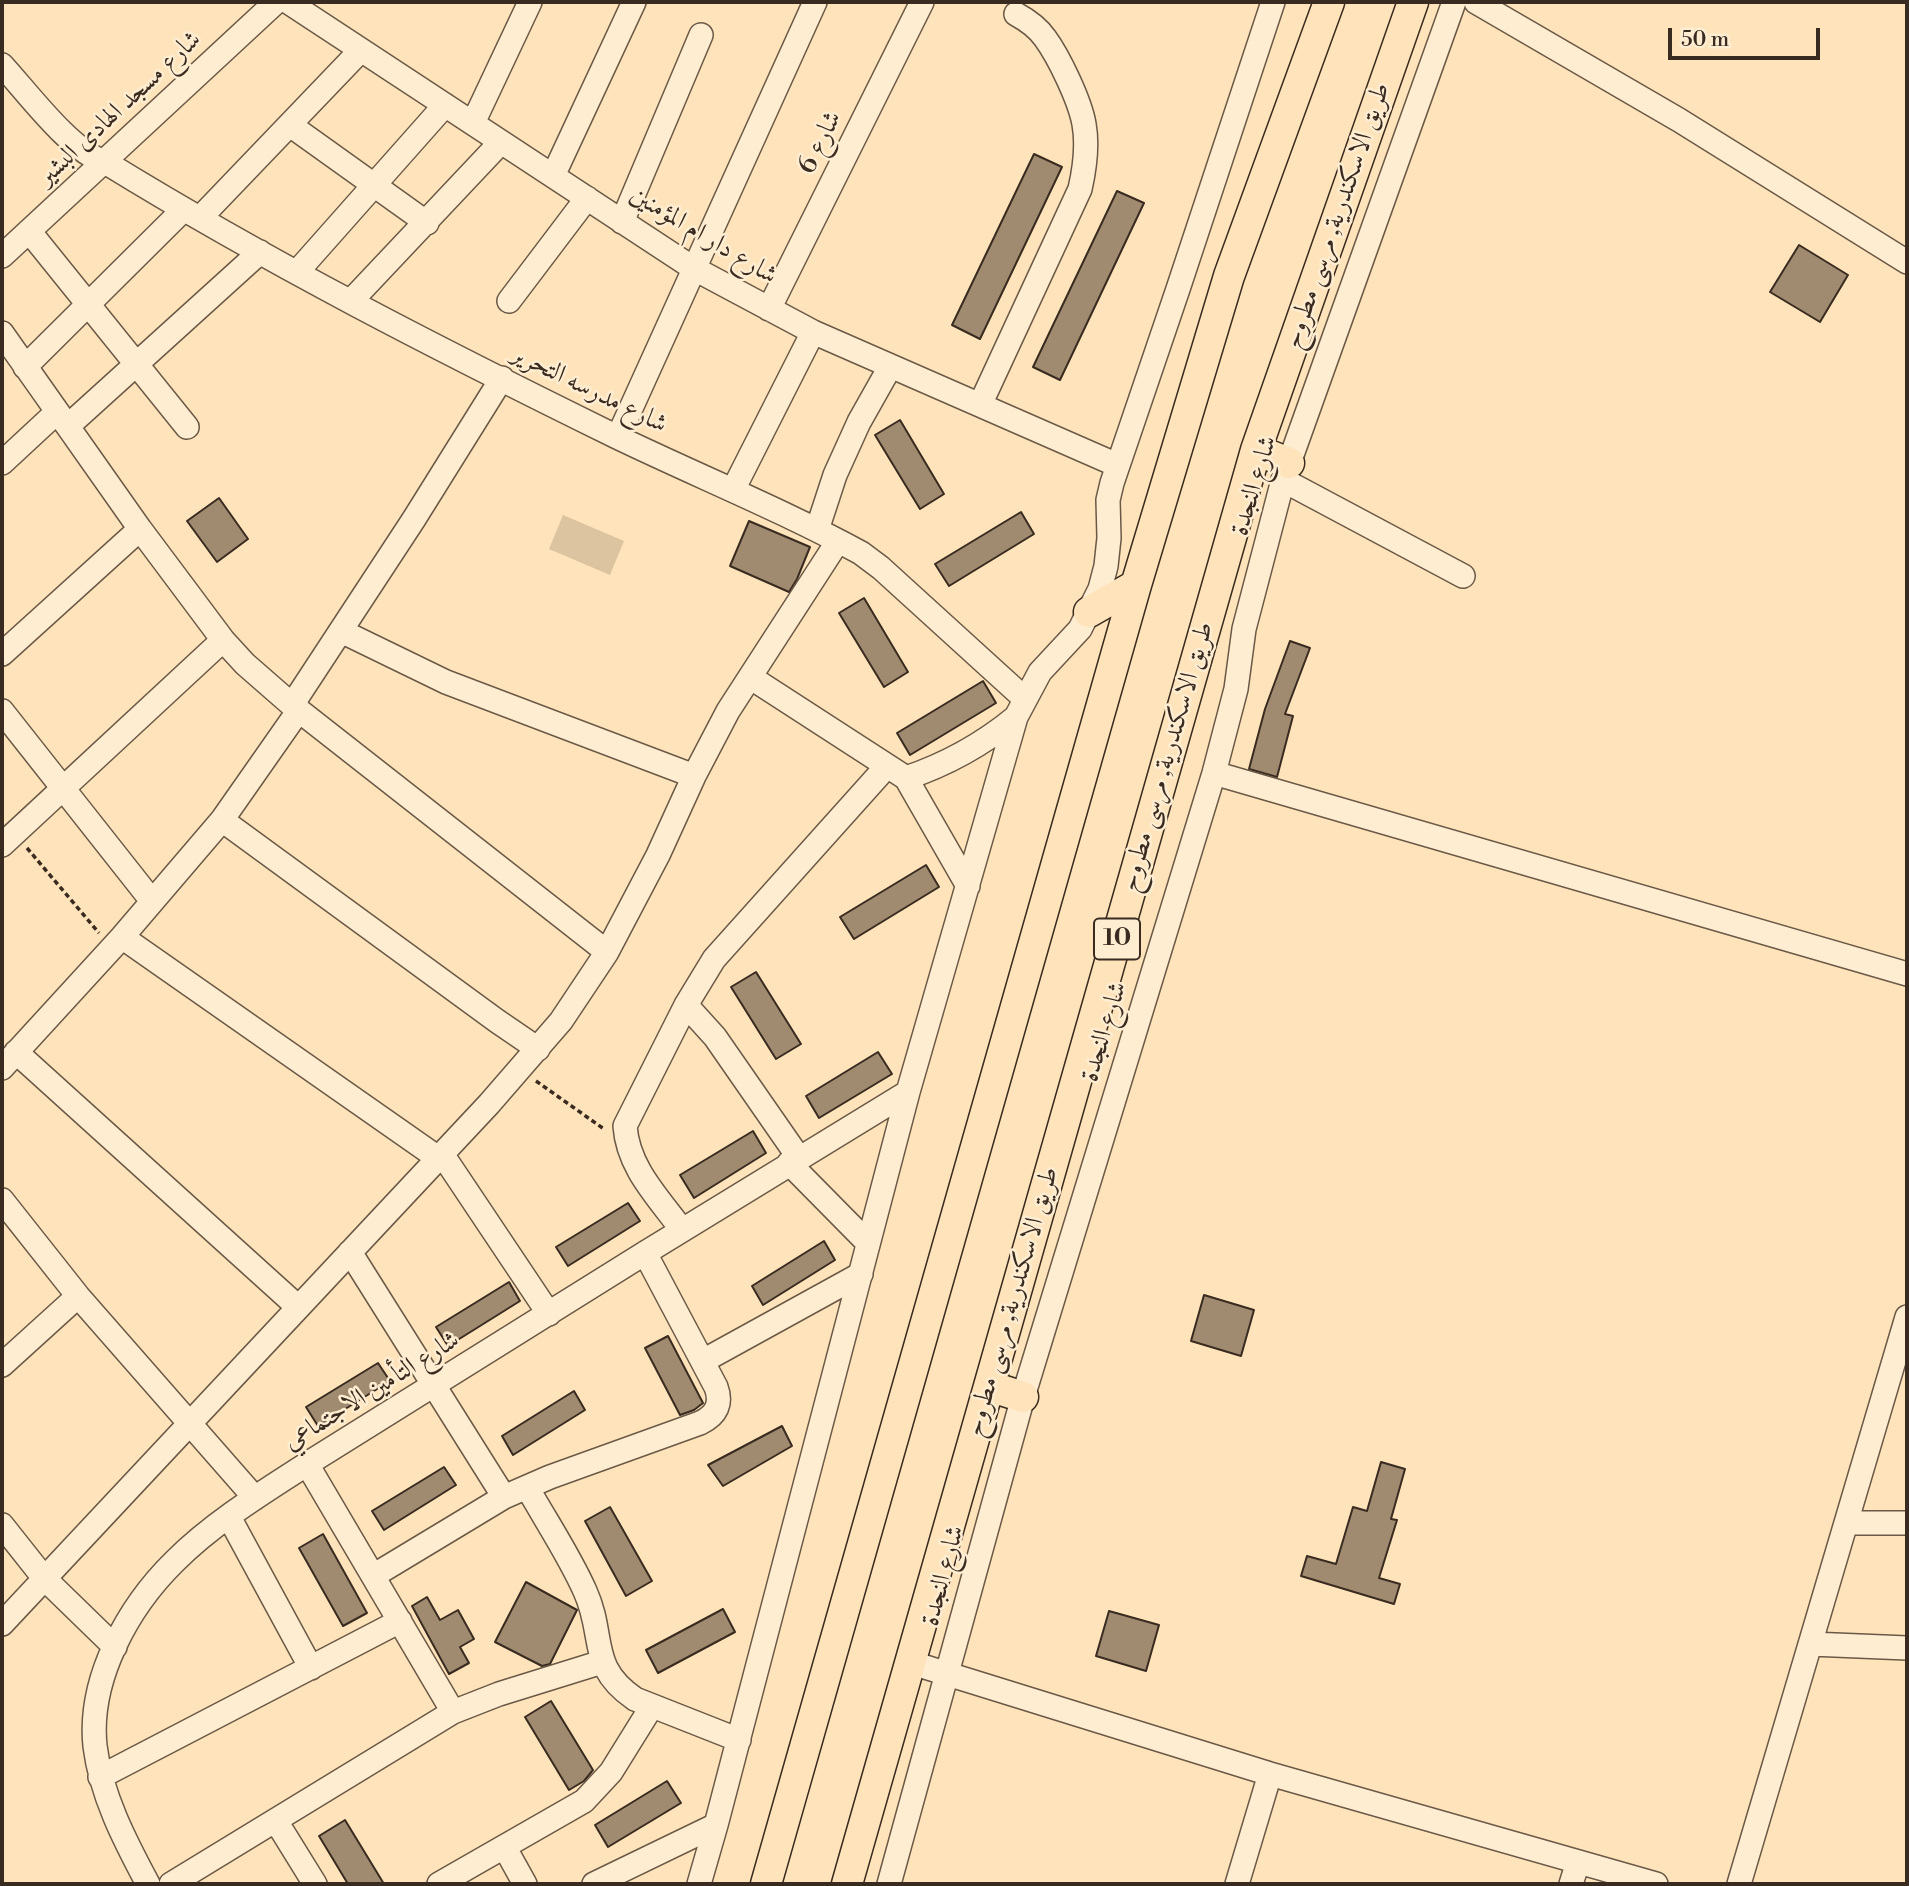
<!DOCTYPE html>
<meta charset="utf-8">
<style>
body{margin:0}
#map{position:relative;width:1909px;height:1886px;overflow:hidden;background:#ffe3ba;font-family:"Libre Bodoni",serif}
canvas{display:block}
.frame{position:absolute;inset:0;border:4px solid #392b20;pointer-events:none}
.scale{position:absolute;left:1668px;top:28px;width:152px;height:32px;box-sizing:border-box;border:4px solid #392b20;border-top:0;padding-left:9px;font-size:21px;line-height:24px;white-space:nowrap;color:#392b20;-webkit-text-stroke:5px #ffedd2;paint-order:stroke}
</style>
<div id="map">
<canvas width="1909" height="1886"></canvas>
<div class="frame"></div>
<div class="scale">50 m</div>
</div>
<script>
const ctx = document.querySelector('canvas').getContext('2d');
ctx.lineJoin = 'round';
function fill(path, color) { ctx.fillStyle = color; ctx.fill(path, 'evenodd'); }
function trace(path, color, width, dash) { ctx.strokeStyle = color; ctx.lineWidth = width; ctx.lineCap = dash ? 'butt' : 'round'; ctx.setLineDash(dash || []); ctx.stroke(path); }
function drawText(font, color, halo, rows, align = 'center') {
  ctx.font = font + ' "Libre Bodoni",Amiri,serif'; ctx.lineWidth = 5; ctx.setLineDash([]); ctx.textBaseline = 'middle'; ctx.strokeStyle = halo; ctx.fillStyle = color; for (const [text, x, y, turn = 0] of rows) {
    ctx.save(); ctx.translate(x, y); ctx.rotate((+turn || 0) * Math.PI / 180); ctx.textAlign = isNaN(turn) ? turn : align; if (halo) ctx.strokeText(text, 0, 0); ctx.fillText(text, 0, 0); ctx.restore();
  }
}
const green = new Path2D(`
 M563 515 624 541 610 575 549 549Z`);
const building = new Path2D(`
 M1034 154 1062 167 980 339 952 325Z
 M1117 191 1144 203 1060 380 1033 367Z
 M1799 245 1848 275 1820 322 1770 292Z
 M900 420 944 494 920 509 875 435Z
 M219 498 248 539 217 562 187 521Z
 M1021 512 1034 534 949 586 935 564Z
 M749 521 810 547 797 579 789 592 730 566Z
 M864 598 908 672 884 687 839 613Z
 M1290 641 1310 648 1285 714 1293 716 1277 777 1249 769 1265 709Z
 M983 681 996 703 910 755 897 733Z
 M926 865 939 887 854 939 840 917Z
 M756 972 801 1044 776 1059 731 987Z
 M878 1052 892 1074 819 1118 806 1096Z
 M753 1131 766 1153 694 1198 680 1175Z
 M628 1203 640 1221 568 1266 556 1247Z
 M824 1241 835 1260 763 1305 752 1286Z
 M509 1282 520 1301 448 1346 436 1327Z
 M1204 1295 1254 1310 1241 1356 1191 1341Z
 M668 1336 703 1403 694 1410 680 1415 645 1348Z
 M378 1363 390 1381 318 1426 306 1407Z
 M574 1391 585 1410 513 1455 502 1436Z
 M782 1426 792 1446 723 1486 708 1465Z
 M1381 1462 1405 1469 1391 1519 1397 1520 1379 1578 1400 1584 1394 1604 1301 1576 1307 1556 1336 1564 1353 1507 1367 1511Z
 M444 1467 456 1485 384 1530 372 1511Z
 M610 1507 652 1581 626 1596 585 1521Z
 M323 1534 367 1613 343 1626 299 1548Z
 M526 1582 577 1610 550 1664 542 1666 495 1642Z
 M427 1597 440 1620 458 1610 474 1639 460 1647 469 1663 449 1674 412 1606Z
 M723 1609 735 1632 658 1673 646 1650Z
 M1109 1611 1159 1625 1146 1671 1096 1656Z
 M551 1701 593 1770 584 1781 569 1790 525 1717Z
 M667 1781 681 1803 608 1847 595 1825Z
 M345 1820 384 1884H348L319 1836Z`);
const path = new Path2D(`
 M27 848 99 933
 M536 1081 604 1129`);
const minor = new Path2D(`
 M288 2 693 268 813 332 1117 465
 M1476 2 1679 120 1907 262
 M2 65C27 92 71 152 105 162 269 263 444 352 617 437 698 476 782 510 861 553L881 568 1025 699
 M473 123 530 2
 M290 125 427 223
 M553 176 634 2
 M200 218 361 50
 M622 222 701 35
 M29 231 187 427
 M2 256 276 2
 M297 272 445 105
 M351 301 501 142
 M509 301 587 198
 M769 309 922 2
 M2 333 140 529 223 640 245 664 292 705 607 952
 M25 367 183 210
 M980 405 1080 189C1085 167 1088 146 1084 124 1080 101 1059 57 1045 38 1038 28 1027 20 1016 14
 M68 426 260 252
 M618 437 815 2
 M2 463 57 412
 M1283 480 1463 576
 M733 490 813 332
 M817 530 835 475 859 422 890 367
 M341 631 446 682 694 776
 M2 654 140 529
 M750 677 906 778 968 886
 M292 705 414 519 502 378
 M2 711 152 901
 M1214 773 1907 974
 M906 778C948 764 982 745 1016 717
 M222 820 497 1021 538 1049
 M2 845 223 640
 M122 937 438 1158
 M686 1005 715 1037 799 1158
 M16 1052 298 1307
 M2 1068 122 937 222 820 299 710
 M442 1154 549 1314
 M789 1163 868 1243
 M2 1200 78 1296 255 1498
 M682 1230C658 1197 628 1168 625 1126L686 1005 714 959 887 766
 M350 1252 504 1497
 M703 1361 861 1274
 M2 1365 78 1296
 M307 1464 453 1712
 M527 1487C546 1521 569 1555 585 1591 606 1637 587 1666 635 1699L739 1740
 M229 1517 311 1668
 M1846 1523H1907
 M2 1525 44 1578 115 1647
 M373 1576 504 1497 550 1477 700 1423C717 1415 722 1403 716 1387L645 1253
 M2 1624 489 1104 561 1021 607 952 658 855 694 776 728 711 838 541
 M1811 1644 1907 1648
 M909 1662 1270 1774 1656 1884
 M100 1777 400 1621
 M276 1821 315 1884
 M505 1848 525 1884
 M148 1884C125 1841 101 1795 95 1746 88 1679 128 1607 175 1561 213 1523 262 1493 307 1464L645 1253 908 1092
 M171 1884 453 1712 499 1694 602 1662
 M439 1884 584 1801 611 1772 652 1706
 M594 1884 716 1825
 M699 1884 716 1825 908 1092 1016 717 1040 672 1080 629 1100 589 1106 566 1109 538 1108 500 1112 483 1178 289 1273 2
 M889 1884 1023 1397 1214 773 1236 689 1244 629 1283 480 1454 2
 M1237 1884 1270 1774
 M1571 1884 1578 1862
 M1739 1884 1907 1317`);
const major = new Path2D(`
 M1256 450 1289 463
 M1089 612 1136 585
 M989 1386 1023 1397
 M766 1884 1136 585 1229 276 1329 2
 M847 1884 1256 450 1413 2`);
const shields = [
 [1117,939,46]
];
const shieldNames = [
 ["10",1117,939]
];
const streetNames = [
 ["شارع مسجد الهادى البشير",120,109,-43],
 ["شارع 6",821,143,-64],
 ["طريق الاسكندرية, مرسى مطروح",1338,216,-71],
 ["شارع دار ام المؤمنين",703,236,31],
 ["شارع مدرسه التحرير",589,390,26],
 ["شارع النجدة",1255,486,-73],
 ["طريق الاسكندرية, مرسى مطروح",1168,757,-74],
 ["شارع النجدة",1105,1032,-73],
 ["طريق الاسكندرية, مرسى مطروح",1013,1302,-74],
 ["شارع التأمين الاجتماعي",372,1392,-32],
 ["شارع النجدة",944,1576,-75]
];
fill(green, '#ddc4a0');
fill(building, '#a08b70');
trace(building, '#392b20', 2);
trace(minor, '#6a5946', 26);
trace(major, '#392b20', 33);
trace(path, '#392b20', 3.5, [5, 3.5]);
trace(minor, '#ffedd2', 23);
trace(major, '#ffe3ba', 30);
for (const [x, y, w] of shields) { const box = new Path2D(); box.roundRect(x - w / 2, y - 20.5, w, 41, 5); ctx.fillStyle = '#ffedd2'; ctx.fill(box); trace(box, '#392b20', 2); }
drawText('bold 24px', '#392b20', null, shieldNames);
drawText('26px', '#392b20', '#ffedd2', streetNames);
</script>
